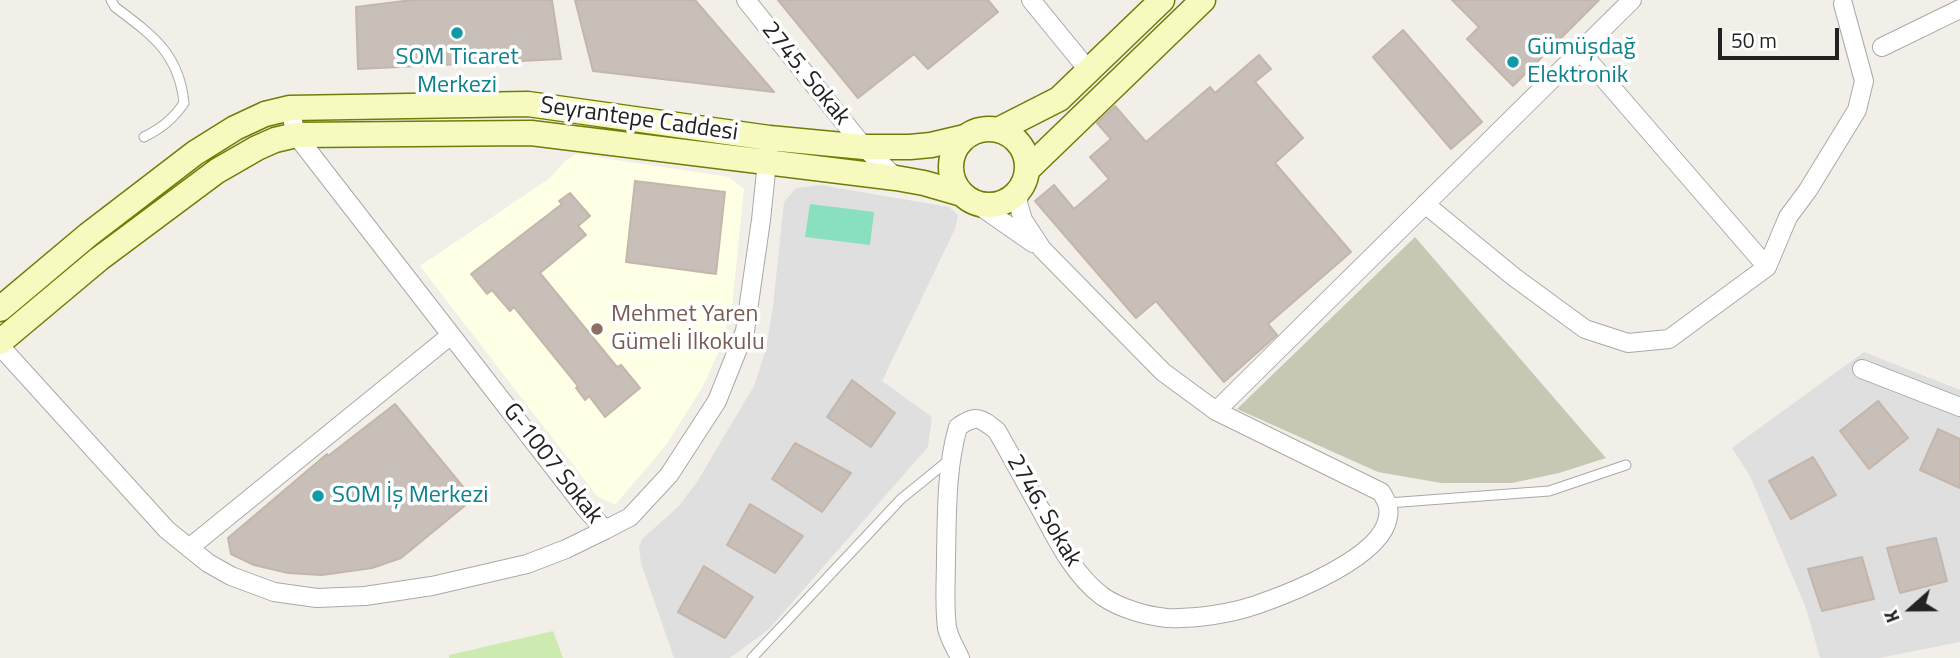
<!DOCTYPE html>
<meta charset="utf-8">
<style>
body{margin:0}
#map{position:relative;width:1960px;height:658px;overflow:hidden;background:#f2efe9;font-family:"Titillium Web",sans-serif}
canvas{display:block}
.north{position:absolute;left:1876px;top:574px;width:70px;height:70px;-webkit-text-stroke:5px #fff;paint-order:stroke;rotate:249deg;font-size:19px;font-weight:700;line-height:28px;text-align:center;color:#222}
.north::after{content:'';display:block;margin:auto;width:24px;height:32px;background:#222;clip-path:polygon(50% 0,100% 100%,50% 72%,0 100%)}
.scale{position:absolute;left:1718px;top:28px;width:121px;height:32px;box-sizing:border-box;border:4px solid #222;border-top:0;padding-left:9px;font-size:21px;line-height:24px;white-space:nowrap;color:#222;-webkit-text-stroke:5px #fff;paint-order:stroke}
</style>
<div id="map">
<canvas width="1960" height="658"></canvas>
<div class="north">K</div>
<div class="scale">50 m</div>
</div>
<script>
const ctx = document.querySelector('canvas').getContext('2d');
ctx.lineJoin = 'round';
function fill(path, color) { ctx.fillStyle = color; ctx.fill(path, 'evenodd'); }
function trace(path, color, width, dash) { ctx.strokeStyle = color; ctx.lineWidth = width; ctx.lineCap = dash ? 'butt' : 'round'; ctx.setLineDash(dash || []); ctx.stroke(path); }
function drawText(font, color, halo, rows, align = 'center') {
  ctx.font = font + ' "Titillium Web",sans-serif'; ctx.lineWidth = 7; ctx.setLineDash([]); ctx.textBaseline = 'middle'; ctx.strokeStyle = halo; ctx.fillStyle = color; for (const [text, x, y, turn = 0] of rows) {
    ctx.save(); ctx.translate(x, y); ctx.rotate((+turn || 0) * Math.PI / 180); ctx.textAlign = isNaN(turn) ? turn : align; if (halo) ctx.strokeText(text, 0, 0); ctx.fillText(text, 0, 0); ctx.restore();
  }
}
const residential = new Path2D(`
 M820 185 949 207 958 215 955 229 882 381 932 417 928 447 769 629 730 658H674L641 563 639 547 642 539 679 506 697 482 754 386 766 349 773 306 784 202 796 188Z
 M1864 352 1960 390V642L1879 658H1820L1806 608 1750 476 1732 448Z`);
const education = new Path2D(`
 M576 154 729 177 744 189 732 306 719 351 703 386 666 445 615 505 597 496 420 266 550 178 565 161Z`);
const construction = new Path2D(`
 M1415 237 1606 458 1559 473 1512 483H1441L1378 472 1237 409Z`);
const grass = new Path2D(`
 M553 631 563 658H449V655Z`);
const pitch = new Path2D(`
 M810 204 874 212 870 245 805 237Z`);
const building = new Path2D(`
 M412 0H552L561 59 358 69 356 7Z
 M575 0H695L774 92 593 71Z
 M778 0H988L998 12 928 69 914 54 858 98Z
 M1452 0H1599L1513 86 1467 39 1479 27Z
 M1403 30 1482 122 1451 149 1373 57Z
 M1259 55 1271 69 1255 82 1303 138 1275 163 1351 252 1268 324 1277 335 1224 382 1156 301 1136 318 1035 201 1054 185 1074 209 1109 179 1090 157 1111 139 1097 123 1115 106 1146 142 1210 87 1215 93Z
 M635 181 725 192 716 274 626 262Z
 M570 193 590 216 578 226 586 235 540 273 617 367 621 365 640 388 605 417 589 396 585 400 576 388 578 386 514 307 510 311 492 290 487 294 471 274 562 204 559 201Z
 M852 380 895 413 871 447 827 417Z
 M1878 401 1908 438 1869 469 1840 431Z
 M395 404 473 499 401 558 372 568 322 575 288 573 254 565 231 554 228 538 327 454 328 456Z
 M1938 429 1960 439V488L1920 470Z
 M795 443 851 473 822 512 772 479Z
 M1813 457 1836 495 1791 519 1769 481Z
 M750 504 803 536 775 573 727 545Z
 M1936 538 1947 581 1900 593 1887 548Z
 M1862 557 1874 599 1822 611 1808 569Z
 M704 566 753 597 725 638 678 612Z`);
const lane = new Path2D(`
 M111 0 115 7C152 35 179 53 184 103 173 119 162 128 144 137
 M1388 503 1549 491 1626 465
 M752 658 901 499 949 460`);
const street = new Path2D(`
 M746 0 864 147 896 178
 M1031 0 1089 71
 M1882 47 1960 9
 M1580 51 1767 267
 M290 108 296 135 586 509 605 530 630 517 669 475 717 401 745 331 761 220 768 152
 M977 204 1033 243
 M1425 204 1514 277 1585 329 1628 343 1669 339 1767 267 1788 217 1808 190 1857 110 1864 81 1843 4
 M0 346 167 530 208 563 231 576 274 592 317 598 365 596 432 586 527 564 566 549 605 530
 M1862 369 1960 407
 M1216 411 1632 0
 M189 548 451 335
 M960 658C956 649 949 638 947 628 944 605 946 580 946 557 947 513 946 469 958 427 976 414 981 418 997 431 1012 457 1026 484 1041 510 1057 540 1074 575 1102 596 1119 608 1146 616 1167 618 1195 619 1229 614 1256 605 1291 593 1383 557 1388 517 1390 507 1386 500 1381 492L1216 411 1163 372 1042 249 1023 220 1018 203 1019 191`);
const secondary = new Path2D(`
 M951 167a38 38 0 1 1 76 0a38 38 0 1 1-76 0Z
 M998 130 1059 99 1162 0
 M1028 169 1203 0
 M0 309 88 235 195 153 235 128 265 114 290 108 528 104 769 138 864 147H910L931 145 965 137
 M0 342 99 259 217 171 257 148 275 140 296 135 531 133 896 178 924 183 962 194`);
const markers = [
 [457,33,7,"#0f9aa8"],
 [1513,62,7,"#0f9aa8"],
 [597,329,7,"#8d6e63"],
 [318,496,7,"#0f9aa8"]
];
const cultureNames = [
 ["Gümüşdağ",1527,48],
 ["Elektronik",1527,76],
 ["SOM Ticaret",457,58,"center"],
 ["Merkezi",457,86,"center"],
 ["SOM İş Merkezi",332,496]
];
const streetNames = [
 ["2745. Sokak",805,74,51],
 ["Seyrantepe Caddesi",639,120,8],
 ["G-1007 Sokak",552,464,52],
 ["2746. Sokak",1043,511,60]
];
const educationNames = [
 ["Mehmet Yaren",611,315],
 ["Gümeli İlkokulu",611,343]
];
fill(residential, '#e0dfdf');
fill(education, '#ffffe5');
fill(construction, '#c7c7b4');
fill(grass, '#cdebb0');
fill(pitch, '#88e0be');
fill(building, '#c7bfb8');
trace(building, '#c4b6ab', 2);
trace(lane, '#a9a9a9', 11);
trace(street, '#a9a9a9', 20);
trace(secondary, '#707d05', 27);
trace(lane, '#fff', 9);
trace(street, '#fff', 18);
trace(secondary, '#f7fabf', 24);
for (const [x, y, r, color] of markers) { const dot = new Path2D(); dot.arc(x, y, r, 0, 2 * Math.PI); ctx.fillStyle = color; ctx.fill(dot); trace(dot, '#fff', 2.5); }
drawText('24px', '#0d838f', '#fff', cultureNames, 'left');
drawText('24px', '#222', '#fff', streetNames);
drawText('24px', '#785e54', '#fff', educationNames, 'left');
</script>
